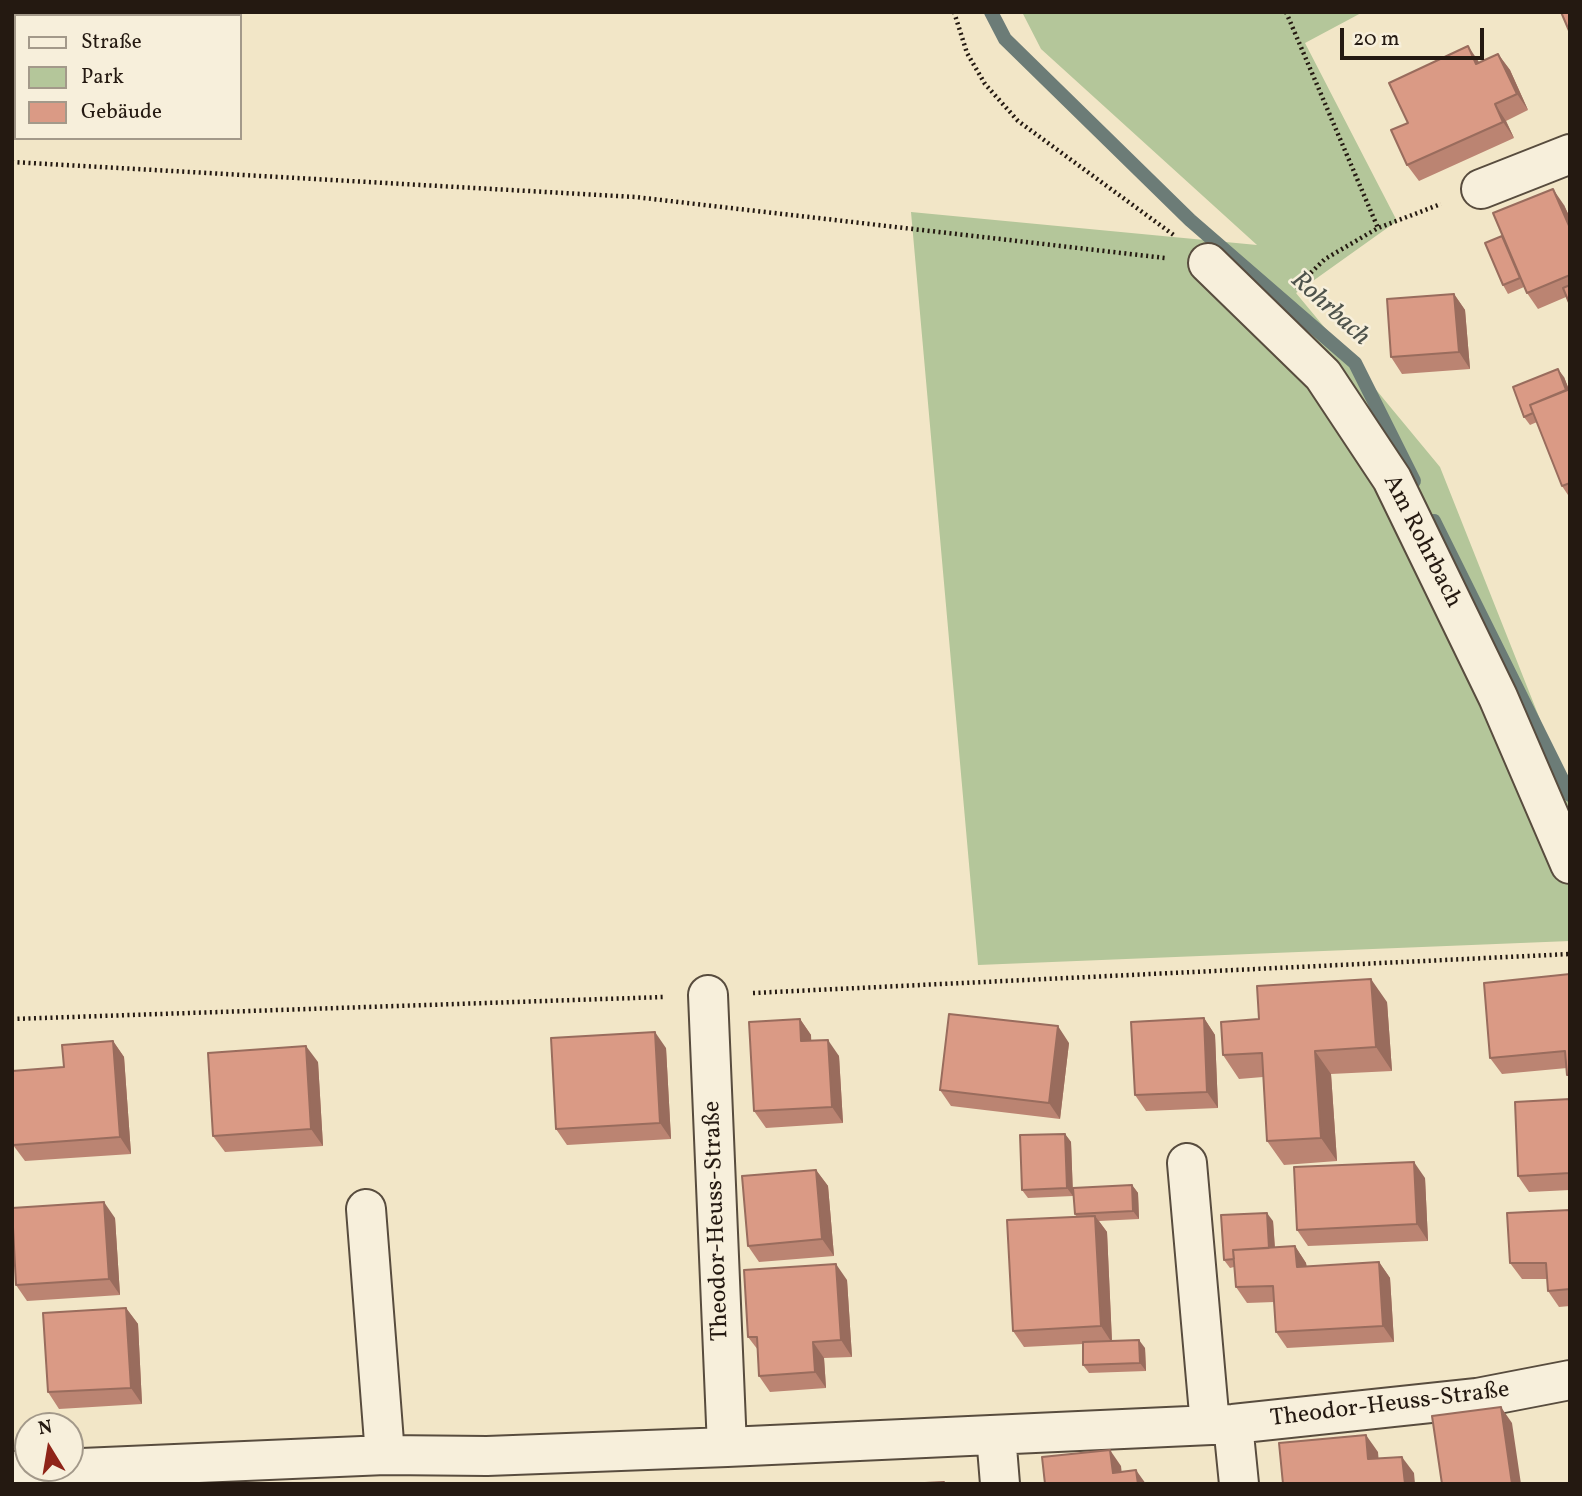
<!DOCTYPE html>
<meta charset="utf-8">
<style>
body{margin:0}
#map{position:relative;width:1582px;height:1496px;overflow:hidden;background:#f2e6c7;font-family:Vollkorn,serif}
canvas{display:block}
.frame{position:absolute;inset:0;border:14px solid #241911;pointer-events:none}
.legend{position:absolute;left:14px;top:14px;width:228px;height:126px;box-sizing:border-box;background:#f7efdb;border:2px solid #a3998a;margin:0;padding:9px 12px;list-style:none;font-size:21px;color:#241911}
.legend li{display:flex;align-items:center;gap:14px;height:35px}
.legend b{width:35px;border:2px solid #a3998a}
.north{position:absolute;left:14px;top:1412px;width:70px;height:70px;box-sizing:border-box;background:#f7efdb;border:2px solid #a3998a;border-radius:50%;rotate:349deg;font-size:19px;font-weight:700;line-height:28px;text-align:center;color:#241911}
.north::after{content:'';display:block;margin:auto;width:24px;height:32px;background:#8f2418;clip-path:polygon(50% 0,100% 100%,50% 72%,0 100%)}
.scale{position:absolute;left:1340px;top:28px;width:144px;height:32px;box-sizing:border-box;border:4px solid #241911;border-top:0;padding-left:9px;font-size:21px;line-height:24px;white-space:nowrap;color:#241911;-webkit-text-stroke:5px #f7efdb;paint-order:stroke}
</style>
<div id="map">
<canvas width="1582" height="1496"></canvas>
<div class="frame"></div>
<ul class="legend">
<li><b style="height:9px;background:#f7efdb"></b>Straße</li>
<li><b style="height:19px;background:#b4c69a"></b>Park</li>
<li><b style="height:19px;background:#da9a85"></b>Gebäude</li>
</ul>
<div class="north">N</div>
<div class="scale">20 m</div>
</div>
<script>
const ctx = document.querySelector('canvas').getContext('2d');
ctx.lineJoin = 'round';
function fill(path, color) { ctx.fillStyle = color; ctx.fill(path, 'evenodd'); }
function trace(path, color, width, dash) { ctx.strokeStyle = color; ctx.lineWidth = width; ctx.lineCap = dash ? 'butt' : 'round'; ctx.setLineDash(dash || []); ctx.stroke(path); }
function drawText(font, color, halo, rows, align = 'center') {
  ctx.font = font + ' Vollkorn,serif'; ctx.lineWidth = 5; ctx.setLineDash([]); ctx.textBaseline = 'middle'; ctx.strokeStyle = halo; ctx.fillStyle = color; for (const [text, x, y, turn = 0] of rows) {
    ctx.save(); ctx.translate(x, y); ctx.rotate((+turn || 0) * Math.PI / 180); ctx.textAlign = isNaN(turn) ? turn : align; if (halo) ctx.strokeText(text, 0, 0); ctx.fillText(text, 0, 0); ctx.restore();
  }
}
const green = new Path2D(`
 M1022 12H1363L1305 43 1397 221 1296 293 1440 467 1570 795V941L978 965 911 212 1257 245 1041 49Z`);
const stream = new Path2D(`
 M991 12 1005 39 1190 220 1355 363 1414 481
 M1434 521 1570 795`);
const path = new Path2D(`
 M954 12 967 53 985 84 1018 121 1175 236
 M1286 12 1378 228
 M12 162 635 197 1165 258
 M1295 288 1325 259 1378 228 1441 204
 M753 993 1570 954
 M12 1019 663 997`);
const minor = new Path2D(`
 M1481 189 1570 154
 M1208 263 1323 375 1392 479 1498 697 1570 864
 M708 995 727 1447
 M1187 1163 1210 1425
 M366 1209 385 1455
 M1233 1424 1239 1484
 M996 1435 1000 1484
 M12 1471 385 1455 487 1456 727 1447 1233 1424 1477 1398 1570 1380`);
const wall = new Path2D(`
 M1498 54 1510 70 1528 110 1506 121 1514 138 1419 181 1407 165 1408 123 1480 63Z
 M1564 205 1570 218V305L1566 297 1538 309 1527 293 1524 287 1508 294 1503 285 1502 236Z
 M1454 294 1465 310 1470 369 1402 374 1391 357Z
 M1564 377 1569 390 1570 389V498L1562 486 1537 422 1530 425 1524 417Z
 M1570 974V1079L1567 1075V1068L1502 1074 1490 1058Z
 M1387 1002 1392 1071 1331 1074 1337 1161 1284 1165 1267 1141 1263 1077 1239 1079 1223 1055 1259 1019Z
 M1204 1018 1215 1035 1218 1108 1146 1111 1135 1095Z
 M800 1019 811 1035V1040L839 1056 843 1123 766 1128 754 1111Z
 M113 1041 124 1057 131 1154 25 1161 13 1145 64 1067Z
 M1069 1043 1060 1119 951 1106 940 1090Z
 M666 1048 671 1139 567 1145 556 1129Z
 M318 1062 323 1146 225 1152 213 1136Z
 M1570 1099V1190L1529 1192 1518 1176Z
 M1065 1134 1071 1142 1073 1196 1028 1198 1022 1190Z
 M816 1170 828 1186 834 1256 759 1262 748 1246Z
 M1425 1178 1428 1241 1308 1246 1297 1230Z
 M1132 1185 1138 1193 1139 1219 1099 1221 1107 1232 1112 1341 1145 1348 1146 1371 1089 1373 1083 1365V1344L1024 1347 1013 1331 1076 1216 1075 1214Z
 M1570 1210V1306L1559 1307 1548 1291 1547 1279H1522L1510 1263Z
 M115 1218 120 1295 27 1301 16 1285Z
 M1273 1221 1275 1248 1295 1246 1306 1263 1307 1267 1379 1262 1390 1278 1394 1342 1287 1348 1276 1332 1274 1302 1247 1303 1236 1287 1234 1267 1230 1268 1224 1260Z
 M847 1280 852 1357 824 1358 826 1388 770 1392 759 1376 758 1350 748 1337Z
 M126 1308 138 1324 142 1404 59 1409 48 1392Z`);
const shadedWall = new Path2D(`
 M1468 46 1479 62 1476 64Z
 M1498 54 1510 70 1528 110 1517 94Z
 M1495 104 1506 121 1514 138 1503 122Z
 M1553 189 1564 205 1570 218V228Z
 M1454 294 1465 310 1470 369 1459 352Z
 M1558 369 1564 377 1570 392V399Z
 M1371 979 1387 1002 1392 1071 1376 1047Z
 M1204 1018 1215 1035 1218 1108 1207 1092Z
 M800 1019 811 1035 812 1057 801 1041Z
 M1058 1026 1069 1043 1060 1119 1049 1103Z
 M655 1032 666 1048 671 1139 660 1123Z
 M828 1040 839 1056 843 1123 832 1107Z
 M113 1041 124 1057 131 1154 120 1137Z
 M306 1046 318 1062 323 1146 311 1129Z
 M1315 1051 1331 1074 1337 1161 1321 1138Z
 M1065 1134 1071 1142 1073 1196 1067 1188Z
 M1414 1162 1425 1178 1428 1241 1417 1224Z
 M816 1170 828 1186 834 1256 822 1239Z
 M1132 1185 1138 1193 1139 1219 1133 1211Z
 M104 1202 115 1218 120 1295 109 1279Z
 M1267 1213 1273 1221 1276 1265 1270 1256Z
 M1095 1216 1107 1232 1112 1343 1101 1326Z
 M1295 1246 1306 1263 1308 1283 1297 1267Z
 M1379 1262 1390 1278 1394 1342 1383 1326Z
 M836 1264 847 1280 852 1357 841 1340Z
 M126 1308 138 1324 142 1404 131 1388Z
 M1139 1340 1145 1348 1146 1371 1140 1363Z
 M813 1342 824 1358 826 1388 815 1372Z
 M1501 1407 1512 1423 1521 1484H1512Z
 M1366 1435 1378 1452 1380 1476 1368 1459Z
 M1110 1450 1121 1466 1123 1484 1113 1473Z
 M1402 1457 1414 1473 1415 1484H1405Z
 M1136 1470 1146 1484H1138Z`);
const building = new Path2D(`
 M1561 12H1570V33Z
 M1468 46 1476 64 1498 54 1517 94 1495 104 1503 122 1407 165 1391 130 1408 123 1389 83Z
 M1553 189 1570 228V275L1527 293 1493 213Z
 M1502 236 1520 278 1503 285 1485 243Z
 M1570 285V305L1563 288Z
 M1454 294 1459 352 1391 357 1387 299Z
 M1558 369 1566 390 1530 405 1533 413 1524 417 1513 387Z
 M1570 389V483L1562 486 1530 405Z
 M1570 974V1075H1567L1565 1051 1490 1058 1484 983Z
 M1371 979 1376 1047 1315 1051 1321 1138 1267 1141 1262 1053 1223 1055 1221 1022 1259 1019 1257 986Z
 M949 1014 1058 1026 1049 1103 940 1090Z
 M1204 1018 1207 1092 1135 1095 1131 1022Z
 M800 1019 801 1041 828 1040 832 1107 754 1111 749 1022Z
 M655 1032 660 1123 556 1129 551 1038Z
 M113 1041 120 1137 13 1145 12 1131V1071L64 1067 62 1045Z
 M306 1046 311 1129 213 1136 208 1053Z
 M1570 1099V1173L1518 1176 1515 1102Z
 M1065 1134 1067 1188 1022 1190 1020 1135Z
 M1414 1162 1417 1224 1297 1230 1294 1167Z
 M816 1170 822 1239 748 1246 742 1176Z
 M1132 1185 1133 1211 1075 1214 1073 1188Z
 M104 1202 109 1279 16 1285 12 1208Z
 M1570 1210V1289L1548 1291 1546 1263H1510L1507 1213Z
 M1267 1213 1269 1248 1233 1250 1234 1259 1224 1260 1221 1215Z
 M1095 1216 1101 1326 1013 1331 1007 1220Z
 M1295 1246 1297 1267 1379 1262 1383 1326 1276 1332 1273 1286 1236 1287 1233 1250Z
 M836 1264 841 1340 813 1342 815 1372 759 1376 757 1337H748L744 1270Z
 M126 1308 131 1388 48 1392 43 1313Z
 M1139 1340 1140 1363 1083 1365V1342Z
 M1501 1407 1512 1484H1442L1432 1416Z
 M1366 1435 1368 1459 1402 1457 1405 1484H1283L1279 1443Z
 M1110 1450 1113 1473 1136 1470 1138 1484H1045L1042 1457Z
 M944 1482V1484H906Z`);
const streetNames = [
 ["Am Rohrbach",1421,542,63],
 ["Theodor-Heuss-Straße",718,1221,-92],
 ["Theodor-Heuss-Straße",1390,1406,-7]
];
const waterNames = [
 ["Rohrbach",1329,310,42]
];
fill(green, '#b4c69a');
trace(stream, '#6c7c77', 14);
trace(minor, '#584c3e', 42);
trace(path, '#241911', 4.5, [2, 3.5]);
trace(minor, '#f7efdb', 38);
fill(wall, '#bb8472');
fill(shadedWall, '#996c5d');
fill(building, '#da9a85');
trace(building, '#996c5d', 2);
drawText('24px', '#241911', '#f7efdb', streetNames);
drawText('italic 26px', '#4e534c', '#f7efdb', waterNames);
</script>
